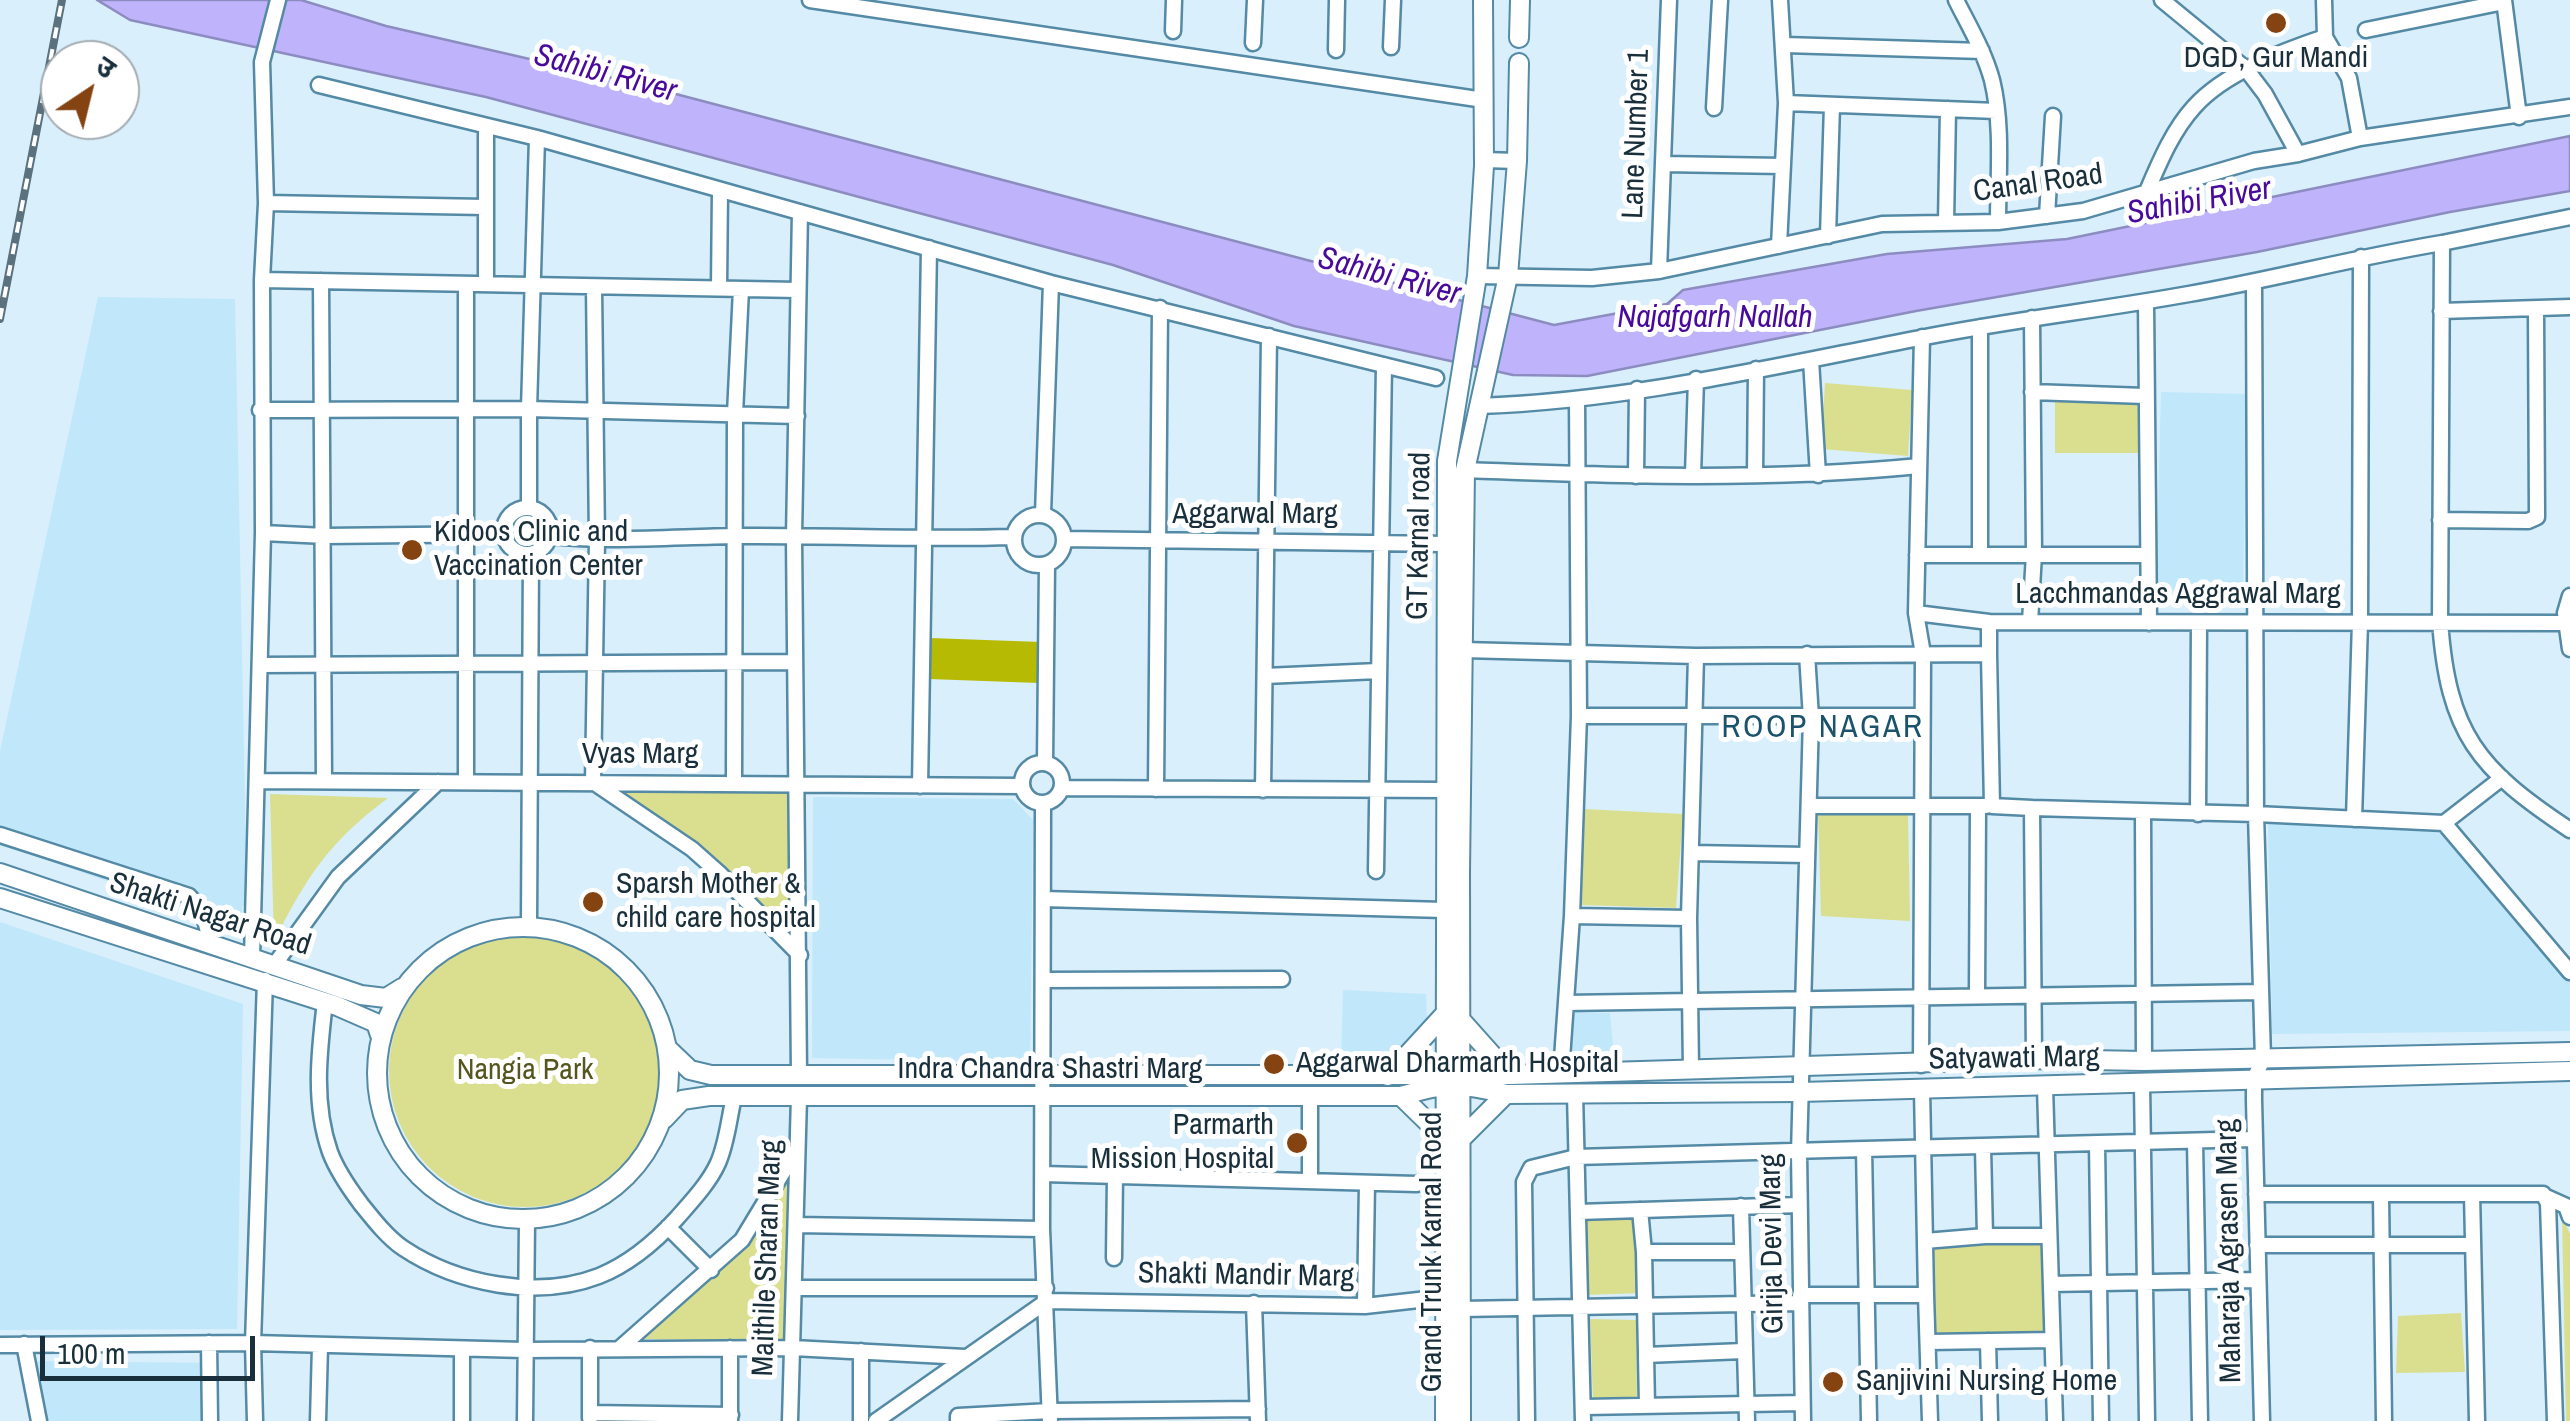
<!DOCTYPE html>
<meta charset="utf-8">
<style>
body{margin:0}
#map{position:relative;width:2570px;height:1421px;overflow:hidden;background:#d9effb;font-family:"Archivo Narrow","Noto Sans Devanagari",sans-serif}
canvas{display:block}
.north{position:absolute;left:40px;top:40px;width:100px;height:100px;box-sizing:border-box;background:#fff;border:2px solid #a3acb1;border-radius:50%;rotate:35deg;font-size:28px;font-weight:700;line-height:40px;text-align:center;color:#192f3b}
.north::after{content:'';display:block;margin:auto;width:35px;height:45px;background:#854312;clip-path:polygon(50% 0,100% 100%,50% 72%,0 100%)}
.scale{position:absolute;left:40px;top:1336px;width:215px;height:45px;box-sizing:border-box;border:5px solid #192f3b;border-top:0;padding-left:12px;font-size:30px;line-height:35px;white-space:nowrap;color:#192f3b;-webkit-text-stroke:8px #fff;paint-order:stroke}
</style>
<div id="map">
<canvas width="2570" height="1421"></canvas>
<div class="north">उ</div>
<div class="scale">100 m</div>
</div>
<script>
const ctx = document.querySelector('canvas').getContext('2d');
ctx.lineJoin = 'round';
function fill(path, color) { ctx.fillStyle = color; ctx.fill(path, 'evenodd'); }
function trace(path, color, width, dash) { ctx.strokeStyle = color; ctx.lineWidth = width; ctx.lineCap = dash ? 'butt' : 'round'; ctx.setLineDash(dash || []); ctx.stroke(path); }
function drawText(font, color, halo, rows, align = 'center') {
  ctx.font = font + ' "Archivo Narrow",sans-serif'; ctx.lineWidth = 10; ctx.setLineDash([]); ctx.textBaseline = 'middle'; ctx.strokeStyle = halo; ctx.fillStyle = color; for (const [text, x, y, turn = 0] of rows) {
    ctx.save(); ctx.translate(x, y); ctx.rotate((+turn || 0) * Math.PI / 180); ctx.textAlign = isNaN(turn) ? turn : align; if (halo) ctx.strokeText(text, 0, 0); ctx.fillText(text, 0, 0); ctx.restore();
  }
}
const built = new Path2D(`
 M98 297 235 299 247 907 242 906 243 928 0 844V751Z
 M2161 392 2247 394 2243 593 2156 590Z
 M813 797 1013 799 1033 820 1030 1062 812 1058Z
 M2268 824 2440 829 2570 980V1031L2272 1034Z
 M0 922 243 1004 237 1329 0 1330Z
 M1343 990 1426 994 1427 1024 1387 1067 1341 1064Z
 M1570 1012 1610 1013 1615 1066 1568 1068Z
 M33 1361 216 1363 219 1421H45Z`);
const green = new Path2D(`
 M1825 383 1912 390 1908 456 1821 449Z
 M2055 399 2140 400V453H2055Z
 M612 788 790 789 795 943Z
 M270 794 388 798C329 842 307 876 274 941Z
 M1583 809 1683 814 1676 908 1581 905Z
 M1818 811 1908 813 1910 921 1821 916Z
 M389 1071a136 136 0 1 1 272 0a136 136 0 1 1-272 0Z
 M790 1175 787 1341 638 1339 736 1255Z
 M1639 1213 1643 1293 1586 1295 1582 1216Z
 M2562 1216 2570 1234V1421H2566Z
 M2046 1239 2048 1336 1933 1338 1929 1243Z
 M2461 1313 2465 1372 2396 1373 2398 1316Z
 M1590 1319 1636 1320 1637 1400 1593 1401Z`);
const forest = new Path2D(`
 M930 638 1041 642 1039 683 929 679Z`);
const water = new Path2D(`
 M97 0H301L386 26 634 83 1554 325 1667 304 1683 290 1887 254 2067 239 2570 136V191L2450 212 2257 252 1916 311 1587 376 1513 375 1294 326 1113 265 486 97 130 20Z`);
const street = new Path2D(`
 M810 0 1484 100
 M1956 0C1969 26 1984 51 1992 80 2003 125 1998 176 1998 222
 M2162 0 2246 69 2265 94 2298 154
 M2324 0 2325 37 2349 78 2360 138
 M2504 0 2519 117
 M2366 30 2504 2
 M1173 31 1174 0
 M1253 43 1255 0
 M1785 45 1982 51
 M1391 47 1393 0
 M1336 50 1337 0
 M319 85 537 138 1051 283 1436 378
 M1786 103 1997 111
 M1714 108 1720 0
 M1484 160 1517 161
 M1663 164 1783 166
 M2148 189C2160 161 2173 130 2194 107 2224 73 2283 51 2325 37
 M266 203 485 207
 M2047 216 2053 116
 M1946 223 1948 109
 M1828 236 1832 105
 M2442 243 2570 217
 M1779 246 1786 103 1780 0
 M1659 271 1669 0
 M1477 276 1592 278 1659 271 1882 224 1998 222 2083 211 2254 161 2298 154 2360 138 2570 107
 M262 280 798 290
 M321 281 324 781
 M2254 282 2256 814 2444 823 2502 778
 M486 284V126
 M594 287 597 540 593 782 692 849 719 873 800 955
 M719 288 720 191
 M2146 302 2149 623
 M2441 311 2570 307
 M1811 360 1818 475
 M2032 392 2145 396
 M1577 399 1579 716 1572 916 1689 918 1691 1070
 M1479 406C1628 401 1775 366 1920 338 2010 320 2100 310 2189 294 2274 279 2357 257 2442 243L2440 621C2448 734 2478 769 2570 830
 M260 410 529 409 797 416
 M1465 470C1616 476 1768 481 1919 466
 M1693 475 1696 379
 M1755 475 1756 369
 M1636 476 1637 389
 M504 531a23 23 0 1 1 46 0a23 23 0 1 1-46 0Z
 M529 508V409L537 138
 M1043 514 1051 283
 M1014 540a25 25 0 1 1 50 0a25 25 0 1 1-50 0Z
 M2440 520 2528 521 2537 517 2536 309
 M263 533 325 536 504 534
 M550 536C612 542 673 537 735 536 828 535 920 540 1013 537
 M1064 539 1446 544
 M1917 555H2148
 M1980 555V327
 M2570 596 2565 613 2570 649
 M1916 613 1989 622
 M2030 622 2034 554 2032 318
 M1463 650 1696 656 1989 654V622L2565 623
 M1989 654 1992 806 2032 808 2034 1059
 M260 665 795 662
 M1265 676 1378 671
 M1579 716H1922
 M1045 762 1047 564
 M1022 783a20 20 0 1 1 40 0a20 20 0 1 1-40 0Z
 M259 781 1022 786
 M466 782V284
 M734 783 735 414 741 289
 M920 786 929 248
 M1062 788 1445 790
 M1156 789 1160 308
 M1263 790 1269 336
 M1043 803 1042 1229 1050 1421
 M1809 806H1986
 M2032 808 2256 814 2263 1059 2254 1079V1100L2262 1421
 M2143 813 2144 1061
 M2198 814 2199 623
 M2354 819 2360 622 2361 257
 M2444 823 2570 972
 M0 835 189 896 203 912 211 944
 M1691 853 1807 855
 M1376 871 1384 365
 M1043 899 1444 910
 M1689 918 1696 656
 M529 924 531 554
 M252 958 263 533 262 280 266 203 262 62 278 0
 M275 964 338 877 438 782
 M1044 980 1282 979
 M1977 994 1978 807
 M325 1002C319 1052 313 1104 330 1152 337 1171 349 1188 361 1204 373 1219 387 1237 403 1248 457 1284 537 1300 599 1276 629 1264 656 1241 677 1218 692 1201 709 1183 718 1163 727 1143 729 1118 734 1097
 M1566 1003 2261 992
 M1921 1065 1923 654 1916 613 1922 337
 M1561 1073 1572 916
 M799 1075 794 537 800 212
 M2142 1084 2147 1421
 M2045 1087 2055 1421
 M1575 1094 1583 1421
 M1310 1097V1181
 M2195 1141 2200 1421
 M2097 1144 2101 1421
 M1864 1149 2255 1139
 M1043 1174 1417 1184
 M2256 1194H2543L2548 1203 2555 1421
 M2472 1194 2477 1421
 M2381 1196 2384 1421
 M2546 1197 2566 1206 2570 1217
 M1741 1206 1747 1421
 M1640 1210 1644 1252 1647 1406
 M1578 1212 1799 1205
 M796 1225 1042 1229
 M668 1227 711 1270
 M1985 1236H2049
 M1925 1241 1985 1236 1983 1147
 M2257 1245H2473
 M1644 1252H1740
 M1114 1258 1115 1176
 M2051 1284 2258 1280
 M794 1288H1046
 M1800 1295H1926L1922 1089
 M1926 1295 1930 1421
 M1254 1303 1258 1421
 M1365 1306 1367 1183
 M1461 1309 1801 1303
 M1988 1341 1990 1421
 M1929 1342 2052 1340
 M209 1343 210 1421
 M24 1344 39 1421
 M0 1345 253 1343 524 1350 793 1348 965 1357
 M620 1348 742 1240 797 1149
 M730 1348V1421
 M1646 1355 1743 1351
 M1585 1407 1802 1403
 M590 1413 731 1415
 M590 1418V1348
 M255 1421 253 1343 265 980
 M318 1421 320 1346
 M462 1421V1349
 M525 1421 527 1221
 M790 1421 799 1097
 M861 1421V1351
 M876 1421 1047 1301 1365 1306 1445 1297
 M958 1421V1416L1050 1411 1258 1409
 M1527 1421 1524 1182 1531 1168 1576 1157 1864 1149 1869 1421
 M1803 1421 1799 1153 1811 718 1807 654`);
const secondary = new Path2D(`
 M1519 38 1520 0
 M0 873 361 995 386 998 402 988
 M0 898 337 1006 376 1023 380 1035
 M377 1073a146 146 0 1 1 292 0a146 146 0 1 1-292 0Z
 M1460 1019 1510 1075
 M669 1050 690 1070 711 1075H1510L2034 1059 2144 1061 2570 1052
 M1388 1076 1444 1015
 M1401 1096 1444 1138
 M664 1119 682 1100 709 1096H1401C1448 1082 1459 1083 1506 1094L1800 1092 2570 1071
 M1461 1139 1506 1094
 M1445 1421 1447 461 1477 276 1484 166 1483 0
 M1461 1421 1460 872 1465 470 1508 276 1517 161 1519 63`);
const rail = new Path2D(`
 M0 319 62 0`);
const markers = [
 [2276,23,12,"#854312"],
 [412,550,12,"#854312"],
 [593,902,12,"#854312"],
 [1274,1064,12,"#854312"],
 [1297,1143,12,"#854312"],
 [1833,1382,12,"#854312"]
];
const poiNames = [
 ["DGD, Gur Mandi",2276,59,"center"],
 ["Kidoos Clinic and",434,533],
 ["Vaccination Center",434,567],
 ["Sparsh Mother &",616,885],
 ["child care hospital",616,919],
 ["Aggarwal Dharmarth Hospital",1296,1064],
 ["Parmarth",1274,1126,"right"],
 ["Mission Hospital",1274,1160,"right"],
 ["Sanjivini Nursing Home",1856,1382]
];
const streetNames = [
 ["Lane Number 1",1637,134,-88],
 ["Canal Road",2038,184,-8],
 ["Aggarwal Marg",1255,515],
 ["GT Karnal road",1420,536,-89],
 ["Lacchmandas Aggrawal Marg",2178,595],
 ["Vyas Marg",640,755],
 ["Shakti Nagar Road",210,915,18],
 ["Satyawati Marg",2014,1059,-1],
 ["Indra Chandra Shastri Marg",1050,1070],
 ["Girija Devi Marg",1773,1244,-91],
 ["Maharaja Agrasen Marg",2230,1251,-91],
 ["Grand Trunk Karnal Road",1433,1252,-90],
 ["Maithile Sharan Marg",768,1258,-88],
 ["Shakti Mandir Marg",1246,1276,1]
];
const parkNames = [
 ["Nangia Park",525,1071]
];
const waterNames = [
 ["Sahibi River",605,74,15],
 ["Sahibi River",2199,202,-10],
 ["Sahibi River",1389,277,15],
 ["Najafgarh Nallah",1715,318]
];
const neighbourhoodNames = [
 ["ROOP NAGAR",1823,728]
];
fill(built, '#c1e7fb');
fill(green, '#dadf8f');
fill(forest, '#b6ba03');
fill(water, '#bfb4fb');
trace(water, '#8d8cc1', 2.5);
trace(street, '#548aa5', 19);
trace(secondary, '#548aa5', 22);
trace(street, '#fff', 14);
trace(secondary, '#fff', 18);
trace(rail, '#5b717d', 8);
trace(rail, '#fff', 4, [11]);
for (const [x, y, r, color] of markers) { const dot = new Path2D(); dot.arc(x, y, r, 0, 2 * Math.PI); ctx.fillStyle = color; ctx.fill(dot); trace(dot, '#fff', 4); }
drawText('30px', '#192f3b', '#fff', poiNames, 'left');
drawText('30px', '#192f3b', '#fff', streetNames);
drawText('30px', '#54561d', '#fff', parkNames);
drawText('italic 32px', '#480a9b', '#fff', waterNames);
ctx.letterSpacing = '2.5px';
drawText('32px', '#1b536c', '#fff', neighbourhoodNames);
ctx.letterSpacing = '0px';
</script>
